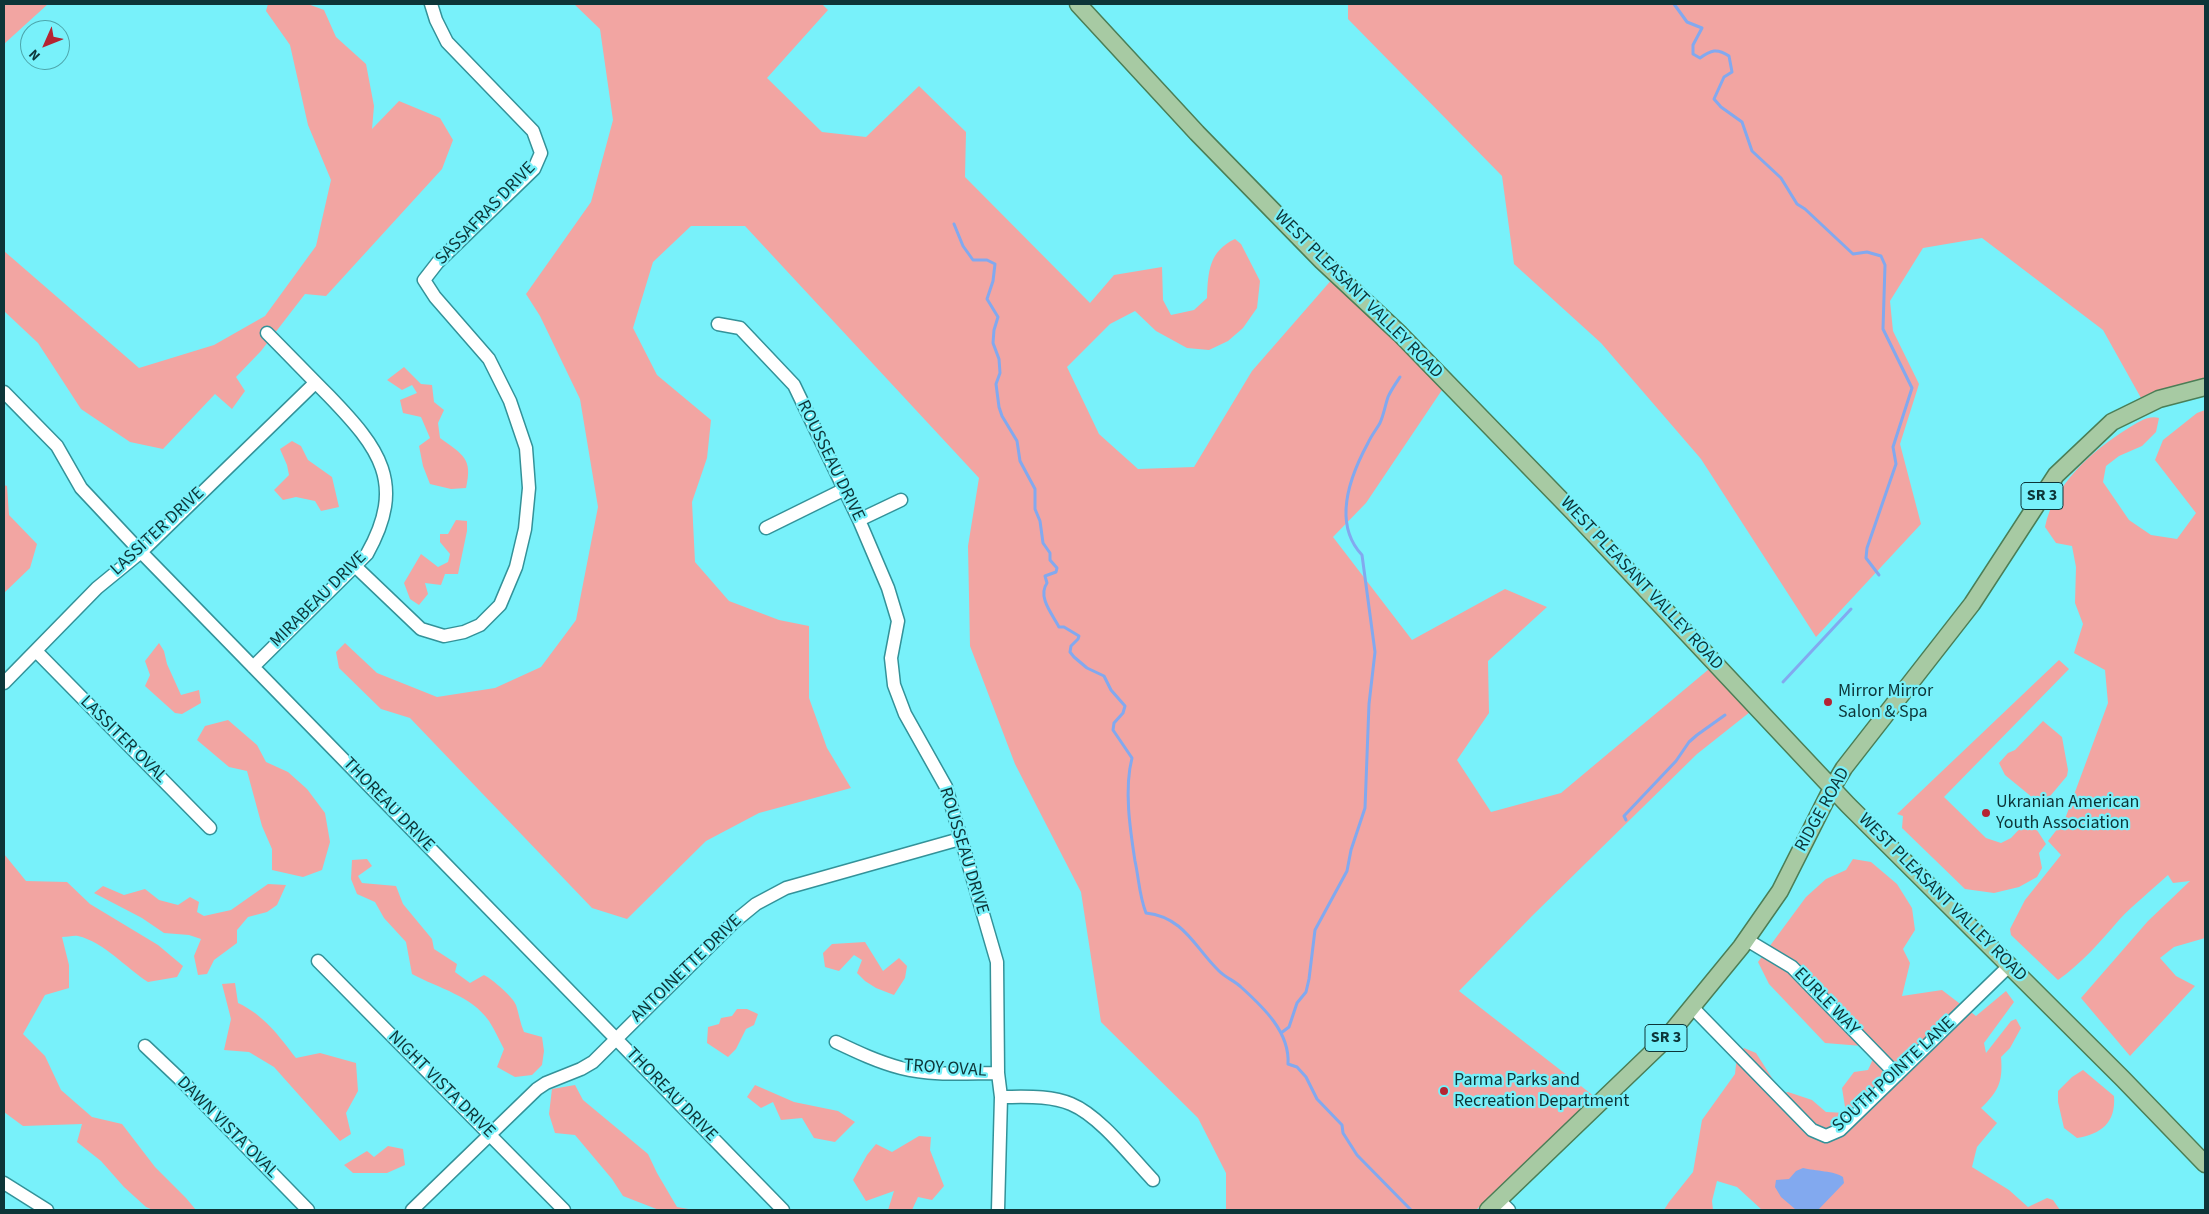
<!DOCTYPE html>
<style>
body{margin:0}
#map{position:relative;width:2209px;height:1214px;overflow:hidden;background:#78f1fa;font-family:"Source Sans 3",sans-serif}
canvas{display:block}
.frame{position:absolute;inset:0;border:5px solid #0d3538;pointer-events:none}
.north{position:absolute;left:20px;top:20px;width:50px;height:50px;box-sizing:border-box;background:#78f1fa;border:1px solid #4da6ac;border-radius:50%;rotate:226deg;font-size:14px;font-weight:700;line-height:20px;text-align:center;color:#0d3538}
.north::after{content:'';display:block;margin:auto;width:18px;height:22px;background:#b52432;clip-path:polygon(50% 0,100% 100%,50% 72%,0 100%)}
</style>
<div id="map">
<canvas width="2209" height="1214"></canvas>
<div class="frame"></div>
<div class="north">N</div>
</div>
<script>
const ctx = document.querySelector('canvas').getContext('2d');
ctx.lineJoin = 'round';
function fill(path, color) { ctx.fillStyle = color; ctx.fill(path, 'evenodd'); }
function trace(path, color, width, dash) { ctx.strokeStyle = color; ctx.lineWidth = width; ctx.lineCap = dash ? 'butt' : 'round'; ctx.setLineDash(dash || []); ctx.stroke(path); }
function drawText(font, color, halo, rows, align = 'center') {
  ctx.font = font + ' "Source Sans 3",sans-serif'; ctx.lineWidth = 4.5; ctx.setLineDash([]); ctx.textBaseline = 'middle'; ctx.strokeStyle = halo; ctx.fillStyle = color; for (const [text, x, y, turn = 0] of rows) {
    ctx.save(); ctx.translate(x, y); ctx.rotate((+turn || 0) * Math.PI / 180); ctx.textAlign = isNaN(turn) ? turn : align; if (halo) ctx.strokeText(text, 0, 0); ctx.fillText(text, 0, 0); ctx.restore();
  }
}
const green = new Path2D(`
 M4 4H48L4 44Z
 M268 4H308L324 10 336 37 366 64 374 106 372 129 399 101 440 118 453 140 442 169 326 296 305 294 261 351 236 377 245 391 232 409 215 394 163 449 130 442 81 409 38 343 4 311V251L139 368 214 345 265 316 316 246 331 180 308 125 290 45 266 11Z
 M574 4H822L828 10 767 78 822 132 866 137 919 86 966 132 965 177 1090 303 1114 275 1162 267 1163 300 1171 315 1194 310 1207 298C1208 272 1209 251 1235 239L1241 244 1260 281 1257 308 1243 328 1228 341 1209 350 1187 348 1156 331 1135 311 1110 324 1067 367 1099 434 1138 469 1194 467 1252 371 1334 277 1442 390 1366 503 1333 537 1412 640 1505 589 1547 607 1488 661 1489 713 1457 760 1491 812 1561 793 1709 669 1750 712 1697 754 1532 916 1459 991 1595 1097 1476 1210H1226V1173L1198 1118 1101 1022 1081 892 1015 764 970 646 968 546 979 478 745 226H691L653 262 633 328 657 375 711 420 707 458 692 502 695 562 729 601 779 620 809 626V698L827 748 851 788 759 813 706 841 627 919 592 908 410 718 381 709 339 668 336 652 345 643 377 673 437 697 495 688 541 667 576 620 598 507 580 399 540 316 526 294 591 202 613 120 600 29Z
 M1348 4H2205V382L2141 398 2103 330 1982 238 1923 248 1890 301 1893 331 1919 384 1900 444 1921 524 1816 637 1701 459 1601 343 1514 264 1502 176 1348 19Z
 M404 367 421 384 432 385 434 402 444 410 438 423 440 438C463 455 473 458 466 488L451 489 430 484 423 466 419 446 430 438 421 417 403 413 400 400 417 393 412 385 402 390 387 380Z
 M2205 410V938L2174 947 2160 958 2176 976 2195 986 2130 1056 2081 998 2148 921 2190 881 2173 883 2168 875C2152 890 2134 904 2119 920 2101 941 2081 964 2058 980L2011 935 2010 929 2025 900 2061 855 2048 841 2065 819 2108 703 2105 670 2074 653 2083 624 2075 603 2076 567 2072 546 2056 543 2045 527C2054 484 2092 451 2127 429 2137 423 2148 415 2159 418L2156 432 2142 446 2119 456 2106 466 2103 482 2129 520 2151 535 2177 539 2196 513 2155 460 2163 440 2197 413Z
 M292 441 301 446 308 460 332 477 339 507 321 511 315 501 296 497 283 500 274 490 289 475 287 465 280 449Z
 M4 485 7 486 9 515 37 544 30 568 4 593Z
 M456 520 467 521V531L458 574H445L441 585 425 583 428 594 419 605 410 599 404 583 421 554 438 567 448 562 450 554 440 542V534H448Z
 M159 643 164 651 167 664 181 695 199 690 201 703 182 714 175 713 145 686 150 675 145 661Z
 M2059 660 2069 669 1944 797 1986 838 2001 843 2011 838 2026 822 2035 827 2046 844 2039 853 2042 868 2037 877 2019 887 1994 893 1965 889 1902 828 1903 816 1897 814Z
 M228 720 257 745 266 762 288 772 307 789 325 813 330 842 322 870 303 877 272 870V849L262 826 247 771 229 767 197 740 205 726Z
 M2043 721 2062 737 2068 770 2067 776 2046 801 2041 802 2033 798 2005 775 1999 763 2008 753 2015 750Z
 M4 854 26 881 67 882 90 904 158 945 183 966 177 977 148 982C126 968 104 942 78 936 74 935 67 937 62 937L69 965V988L45 995 23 1034 45 1056 61 1090 92 1117 122 1124 155 1167 186 1198 196 1210H153L146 1207 124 1187 101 1161 77 1142 82 1124 23 1126 4 1112Z
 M367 859 372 866 358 876 362 883 396 886 403 904 432 939 434 949 457 964 455 972 470 983 484 975C492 979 513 997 516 1005 519 1014 520 1023 524 1032L542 1037 544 1051 542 1065 532 1075 515 1077 497 1067 504 1049C499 1040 495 1030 489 1021 472 996 438 988 412 974L406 942 384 918 375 902 357 894 351 879 352 860Z
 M1853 859 1871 862 1897 884 1912 908 1915 930 1903 949 1910 963 1902 996 1942 990 1976 1016 2006 991 2014 1002 1984 1043 1986 1053 2011 1021 2016 1019 2021 1028 2010 1048 2001 1057C2003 1081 1999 1091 1981 1108L1997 1123 1977 1147 1972 1167 2009 1190 2028 1207 2047 1198 2053 1200 2060 1210H1762L1737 1187 1717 1181 1712 1201 1713 1210H1664L1669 1202 1693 1172 1702 1120 1735 1074 1737 1055 1744 1048 1756 1053 1774 1081 1775 1095 1788 1092 1812 1100 1826 1112 1846 1113 1842 1088 1854 1072 1868 1070 1873 1059 1862 1046 1825 1043 1769 984 1758 962 1806 897 1826 879 1846 870Z
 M268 884 286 885 277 905 267 912 248 917 237 930V943L214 960 207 974 198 975 194 956 201 939 189 935 164 933 142 918 94 893 103 886 124 895 145 889 159 900 178 905 190 897 199 902 197 912 204 916 231 910Z
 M865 942 883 971 899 958 907 966 905 978 894 995 876 988 865 981 857 973 862 960 854 955 839 971 825 967 823 953 832 944Z
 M235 983 238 1003C264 1015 279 1036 296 1058L320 1053 356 1063 358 1091 346 1113 351 1134 340 1141 274 1067 249 1052 224 1050 231 1019 222 984Z
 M737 1009H747L758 1014 754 1025 746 1029 736 1049 728 1057 707 1043 708 1027 719 1024 721 1018 732 1016Z
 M2083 1070 2114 1096C2116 1123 2101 1134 2077 1138L2064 1128 2058 1102V1091L2072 1077Z
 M575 1085 583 1100 648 1154 657 1173 677 1207 694 1210H659L623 1196 612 1179 575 1135 555 1133 549 1114 552 1089Z
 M755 1085 794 1102 838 1111 855 1122 835 1142 814 1138 802 1118 781 1120 773 1102 761 1108 747 1097Z
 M919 1136 931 1137 930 1150 944 1186 932 1200 918 1197 912 1210H888L894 1191 866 1201 853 1180 867 1155 876 1144 892 1152Z
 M388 1146 403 1149 405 1165 387 1173H353L344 1165 367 1151 374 1157Z`);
const water = new Path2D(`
 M1803 1168C1815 1171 1835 1171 1843 1177L1844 1183 1818 1210 1795 1209 1781 1197 1775 1187 1776 1180 1789 1179 1796 1171Z`);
const stream = new Path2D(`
 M1674 4 1687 22 1702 28 1693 45V54L1700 58C1711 50 1717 48 1729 56L1732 72 1724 77 1714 99 1721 107 1742 122 1752 151 1781 178 1797 204 1805 209 1853 254 1867 252 1881 256 1885 265 1883 329 1912 388 1893 447 1896 464 1867 548 1866 558 1879 575
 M954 224 963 246 973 260H987L995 264 993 281 987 299 998 317 994 330 993 343 999 359 1000 373 996 384 999 407 1002 416 1017 441 1020 461 1035 489V509L1040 521 1043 543 1050 553V560L1057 568 1056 572 1045 576 1047 583C1037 597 1053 615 1059 627H1064L1079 636 1078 639 1071 646 1070 652 1074 657 1087 668 1104 676 1111 690 1125 706 1123 713 1114 723 1113 730 1132 758C1124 789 1130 829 1135 861 1139 879 1139 895 1146 913 1184 917 1195 948 1219 971 1226 978 1235 981 1241 987 1263 1007 1290 1032 1288 1064L1297 1067 1306 1077 1317 1099 1342 1125 1343 1133 1357 1155 1411 1210
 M1783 682 1851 609
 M1626 820 1624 816 1676 761 1689 742 1697 735 1725 715
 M1281 1033 1289 1027 1297 1003 1306 992 1309 979 1315 930 1347 871 1351 850 1365 808 1369 704 1375 652 1362 555C1332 523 1350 476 1368 443 1371 436 1376 430 1380 423 1384 414 1385 406 1388 397 1391 390 1396 383 1400 377`);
const minor = new Path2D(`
 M718 324 740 328 794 385 859 520 888 588 898 621 891 658 894 685 905 714 946 787 997 962 998 1073 1001 1097 998 1210
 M4 392 57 446 81 488 141 552 783 1210
 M859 520 901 500
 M766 528 843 490
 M356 567 421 629 444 636 464 632 480 625 500 605 516 567 525 529 529 488 526 448 510 401 489 359 435 297 424 280 438 262 534 169 541 153 533 131 447 42 436 20 431 4
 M36 651 210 828
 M253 667 367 554C407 483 379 448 329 396 308 375 288 354 267 333
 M4 683 97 588 141 552 315 383
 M1747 940 1792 967 1897 1075
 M318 961 564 1210
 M1692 1007 1812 1130 1826 1136 1840 1130 2009 966
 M836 1042C857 1052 878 1062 901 1068 932 1076 967 1073 998 1073
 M145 1046 184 1083 308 1210
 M1001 1097C1024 1097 1050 1095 1071 1104 1100 1116 1131 1157 1153 1180
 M4 1183 47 1210
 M1499 1200 1509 1210
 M412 1210 537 1089 546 1083 581 1069 593 1062 734 922 756 904 786 888 960 839`);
const major = new Path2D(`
 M1078 4 1197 133 1322 261 1400 334 1573 512 1848 805 2123 1079 2205 1164
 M1488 1210 1664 1041 1741 947 1780 891 1832 788 1844 768 1972 604 2056 475 2112 422 2159 399 2205 387`);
const markers = [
 [1828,702,5,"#b52432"],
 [1986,813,5,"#b52432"],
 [1444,1091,5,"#b52432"]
];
const shields = [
 [2042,496,42],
 [1666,1038,42]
];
const shieldNames = [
 ["SR 3",2042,496],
 ["SR 3",1666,1038]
];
const streetNames = [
 ["SASSAFRAS DRIVE",486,214,-46],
 ["WEST PLEASANT VALLEY ROAD",1358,295,45],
 ["ROUSSEAU DRIVE",830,461,64],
 ["LASSITER DRIVE",158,532,-43],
 ["WEST PLEASANT VALLEY ROAD",1641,584,47],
 ["MIRABEAU DRIVE",319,600,-45],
 ["LASSITER OVAL",123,740,45],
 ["THOREAU DRIVE",388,805,46],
 ["RIDGE ROAD",1823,810,-61],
 ["ROUSSEAU DRIVE",963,851,73],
 ["WEST PLEASANT VALLEY ROAD",1942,898,45],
 ["ANTOINETTE DRIVE",687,969,-44],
 ["EURLE WAY",1826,1002,46],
 ["TROY OVAL",945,1069,4],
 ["SOUTH POINTE LANE",1894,1075,-43],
 ["NIGHT VISTA DRIVE",441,1085,45],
 ["THOREAU DRIVE",671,1095,46],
 ["DAWN VISTA OVAL",227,1128,45]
];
const poiNames = [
 ["Mirror Mirror",1838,692],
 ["Salon & Spa",1838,713],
 ["Ukranian American",1996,803],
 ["Youth Association",1996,824],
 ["Parma Parks and",1454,1081],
 ["Recreation Department",1454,1102]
];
fill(green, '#f2a5a2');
fill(water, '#82a9ef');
trace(stream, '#82a9ef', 3);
trace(minor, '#339299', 15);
trace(major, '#4b7e56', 19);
trace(minor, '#fff', 12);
trace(major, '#a7caa3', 16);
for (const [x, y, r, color] of markers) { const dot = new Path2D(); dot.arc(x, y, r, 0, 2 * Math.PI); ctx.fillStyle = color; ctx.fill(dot); trace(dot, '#78f1fa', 2); }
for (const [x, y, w] of shields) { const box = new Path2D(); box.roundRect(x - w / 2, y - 13.5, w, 27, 4); ctx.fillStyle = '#78f1fa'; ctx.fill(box); trace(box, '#0d3538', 1); }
drawText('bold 16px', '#0d3538', null, shieldNames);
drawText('18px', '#0d3538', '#78f1fa', streetNames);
drawText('18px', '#0d3538', '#78f1fa', poiNames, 'left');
</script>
